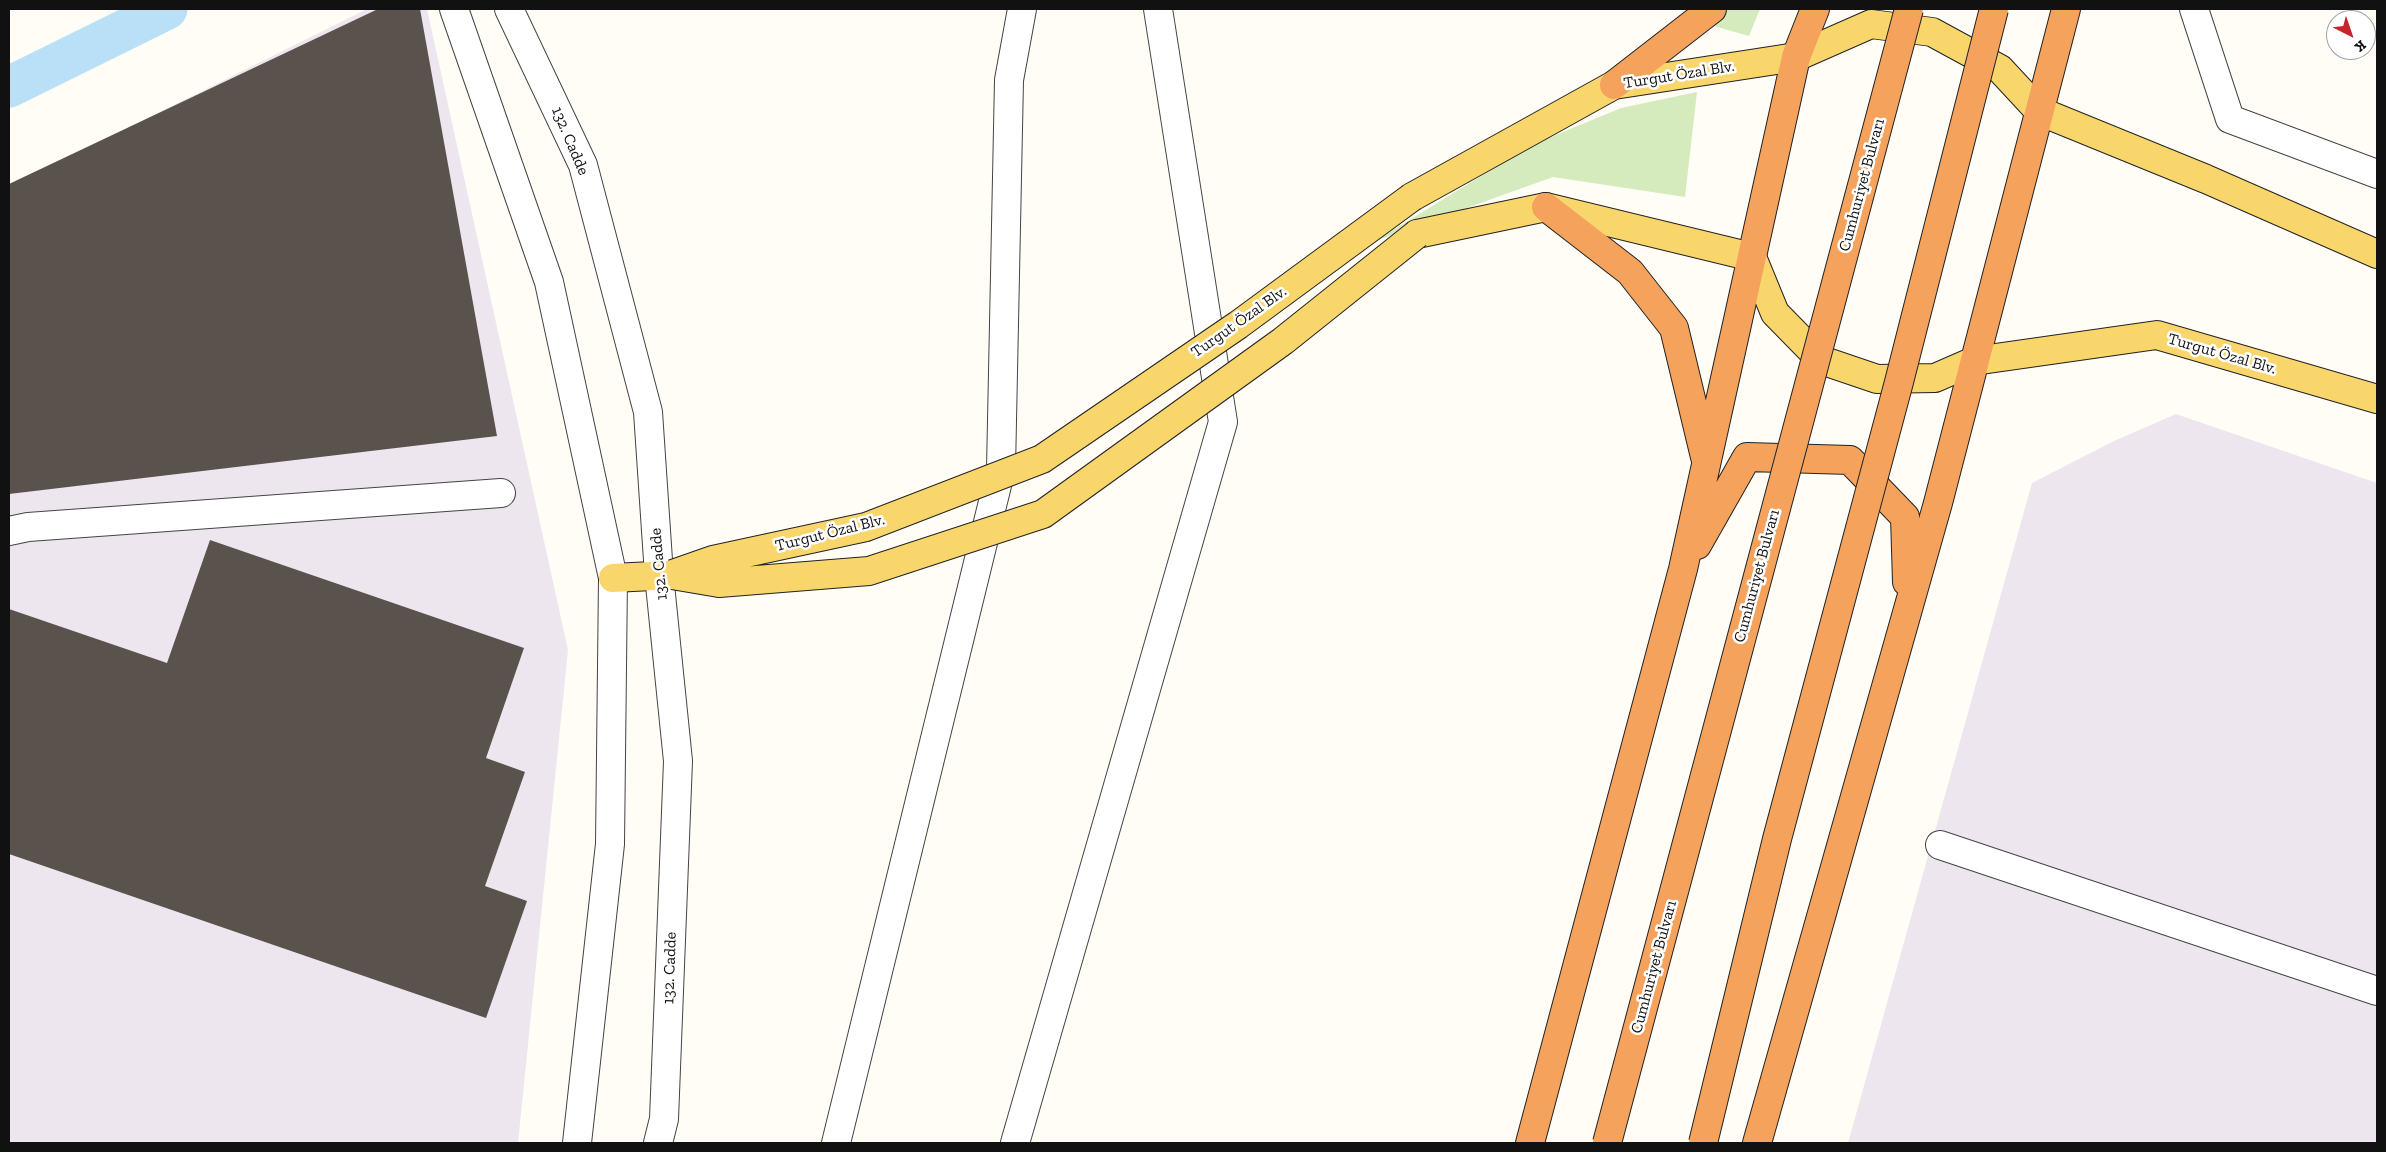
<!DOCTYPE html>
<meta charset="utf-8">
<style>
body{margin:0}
#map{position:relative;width:2386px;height:1152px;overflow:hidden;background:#fffdf5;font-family:"Zilla Slab",serif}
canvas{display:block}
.frame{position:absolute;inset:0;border:10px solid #111;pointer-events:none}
.north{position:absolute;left:2326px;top:10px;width:50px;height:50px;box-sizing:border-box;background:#fff;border:1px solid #a0a0a0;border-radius:50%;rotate:139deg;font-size:14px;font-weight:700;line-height:20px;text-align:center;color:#111}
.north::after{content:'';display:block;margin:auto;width:18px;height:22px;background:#c4262e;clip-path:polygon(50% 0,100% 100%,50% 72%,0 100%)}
</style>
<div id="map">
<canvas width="2386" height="1152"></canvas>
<div class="frame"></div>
<div class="north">K</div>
</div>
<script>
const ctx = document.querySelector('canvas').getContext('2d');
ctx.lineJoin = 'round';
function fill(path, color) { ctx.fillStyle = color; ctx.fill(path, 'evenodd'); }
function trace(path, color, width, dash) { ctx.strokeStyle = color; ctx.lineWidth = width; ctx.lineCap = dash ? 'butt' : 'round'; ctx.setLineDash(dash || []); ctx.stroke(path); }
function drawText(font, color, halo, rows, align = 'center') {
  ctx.font = font + ' "Zilla Slab",serif'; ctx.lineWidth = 5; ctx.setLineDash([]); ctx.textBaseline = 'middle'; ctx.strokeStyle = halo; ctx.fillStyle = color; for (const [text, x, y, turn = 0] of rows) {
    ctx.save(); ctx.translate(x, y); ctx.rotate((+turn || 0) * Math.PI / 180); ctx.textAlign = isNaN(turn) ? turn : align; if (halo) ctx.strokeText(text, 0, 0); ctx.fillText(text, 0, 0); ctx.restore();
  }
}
const industrial = new Path2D(`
 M367 9H427L568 650 518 1143H9V187Z
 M2176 414 2377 483V1143H1848L2032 483 2114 441Z`);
const green = new Path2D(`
 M1729 9H1760L1749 36 1710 25Z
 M1697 92 1685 197 1553 177 1375 241 1532 145 1621 108Z`);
const canal = new Path2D(`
 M9 87 167 9`);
const building = new Path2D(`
 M378 9H420L497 436 9 494V184Z
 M210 540 524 648 486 758 525 772 485 886 527 901 486 1018 9 854V609L167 663Z`);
const minor = new Path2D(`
 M454 9 549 282 613 578 610 844 577 1143
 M509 9 583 165 648 412 659 575 678 761 664 1119 658 1143
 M2194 9 2230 119 2377 174
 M9 531 28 527 501 493
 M1940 845 2377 991
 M836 1143 1001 469 1009 80 1022 9
 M1015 1143 1223 422 1158 9`);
const major = new Path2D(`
 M1412 197 1614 85 1796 57 1871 24 1932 32 2000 69 2039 111 2206 179 2377 254
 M1417 234 1546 207 1752 257 1775 313 1821 360 1877 379 1935 378 1974 361 2157 335 2377 399
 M613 578 672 575`);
const highway = new Path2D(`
 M1614 85 1712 9
 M1546 207 1630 272 1674 328 1705 457
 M1697 545 1747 457 1850 460 1905 517 1907 582
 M1530 1143 1683 569 1796 57 1815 9
 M1757 1143 1938 503 2066 9`);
const majorBridge = new Path2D(`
 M673 574 713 560 866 527 1042 459 1238 325 1412 197
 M672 575 719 583 869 571 1043 514 1283 341 1417 234`);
const highwayBridge = new Path2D(`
 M1607 1143 1909 9
 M1703 1143 1777 839 1899 382 1994 9`);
const streetNames = [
 ["Turgut Özal Blv.",1679,75,-9],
 ["132. Cadde",570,141,67],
 ["Cumhuriyet Bulvarı",1862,185,-75],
 ["Turgut Özal Blv.",1239,322,-35],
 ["Turgut Özal Blv.",2222,354,16],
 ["Turgut Özal Blv.",830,533,-14],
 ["132. Cadde",659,564,-95],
 ["Cumhuriyet Bulvarı",1757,576,-75],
 ["Cumhuriyet Bulvarı",1654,967,-75],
 ["132. Cadde",670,968,-88]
];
fill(industrial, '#eee6ef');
fill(green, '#d5ebbd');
trace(canal, '#b9e0f7', 41);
fill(building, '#5a524d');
trace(minor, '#444', 30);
trace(major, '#222', 30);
trace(highway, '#222', 30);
trace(minor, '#fff', 28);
trace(major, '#f9d66b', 28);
trace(highway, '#f5a25d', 28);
trace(majorBridge, '#222', 30, []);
trace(highwayBridge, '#222', 30, []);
trace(majorBridge, '#f9d66b', 28);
trace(highwayBridge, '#f5a25d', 28);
drawText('16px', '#111', '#fff', streetNames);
</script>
